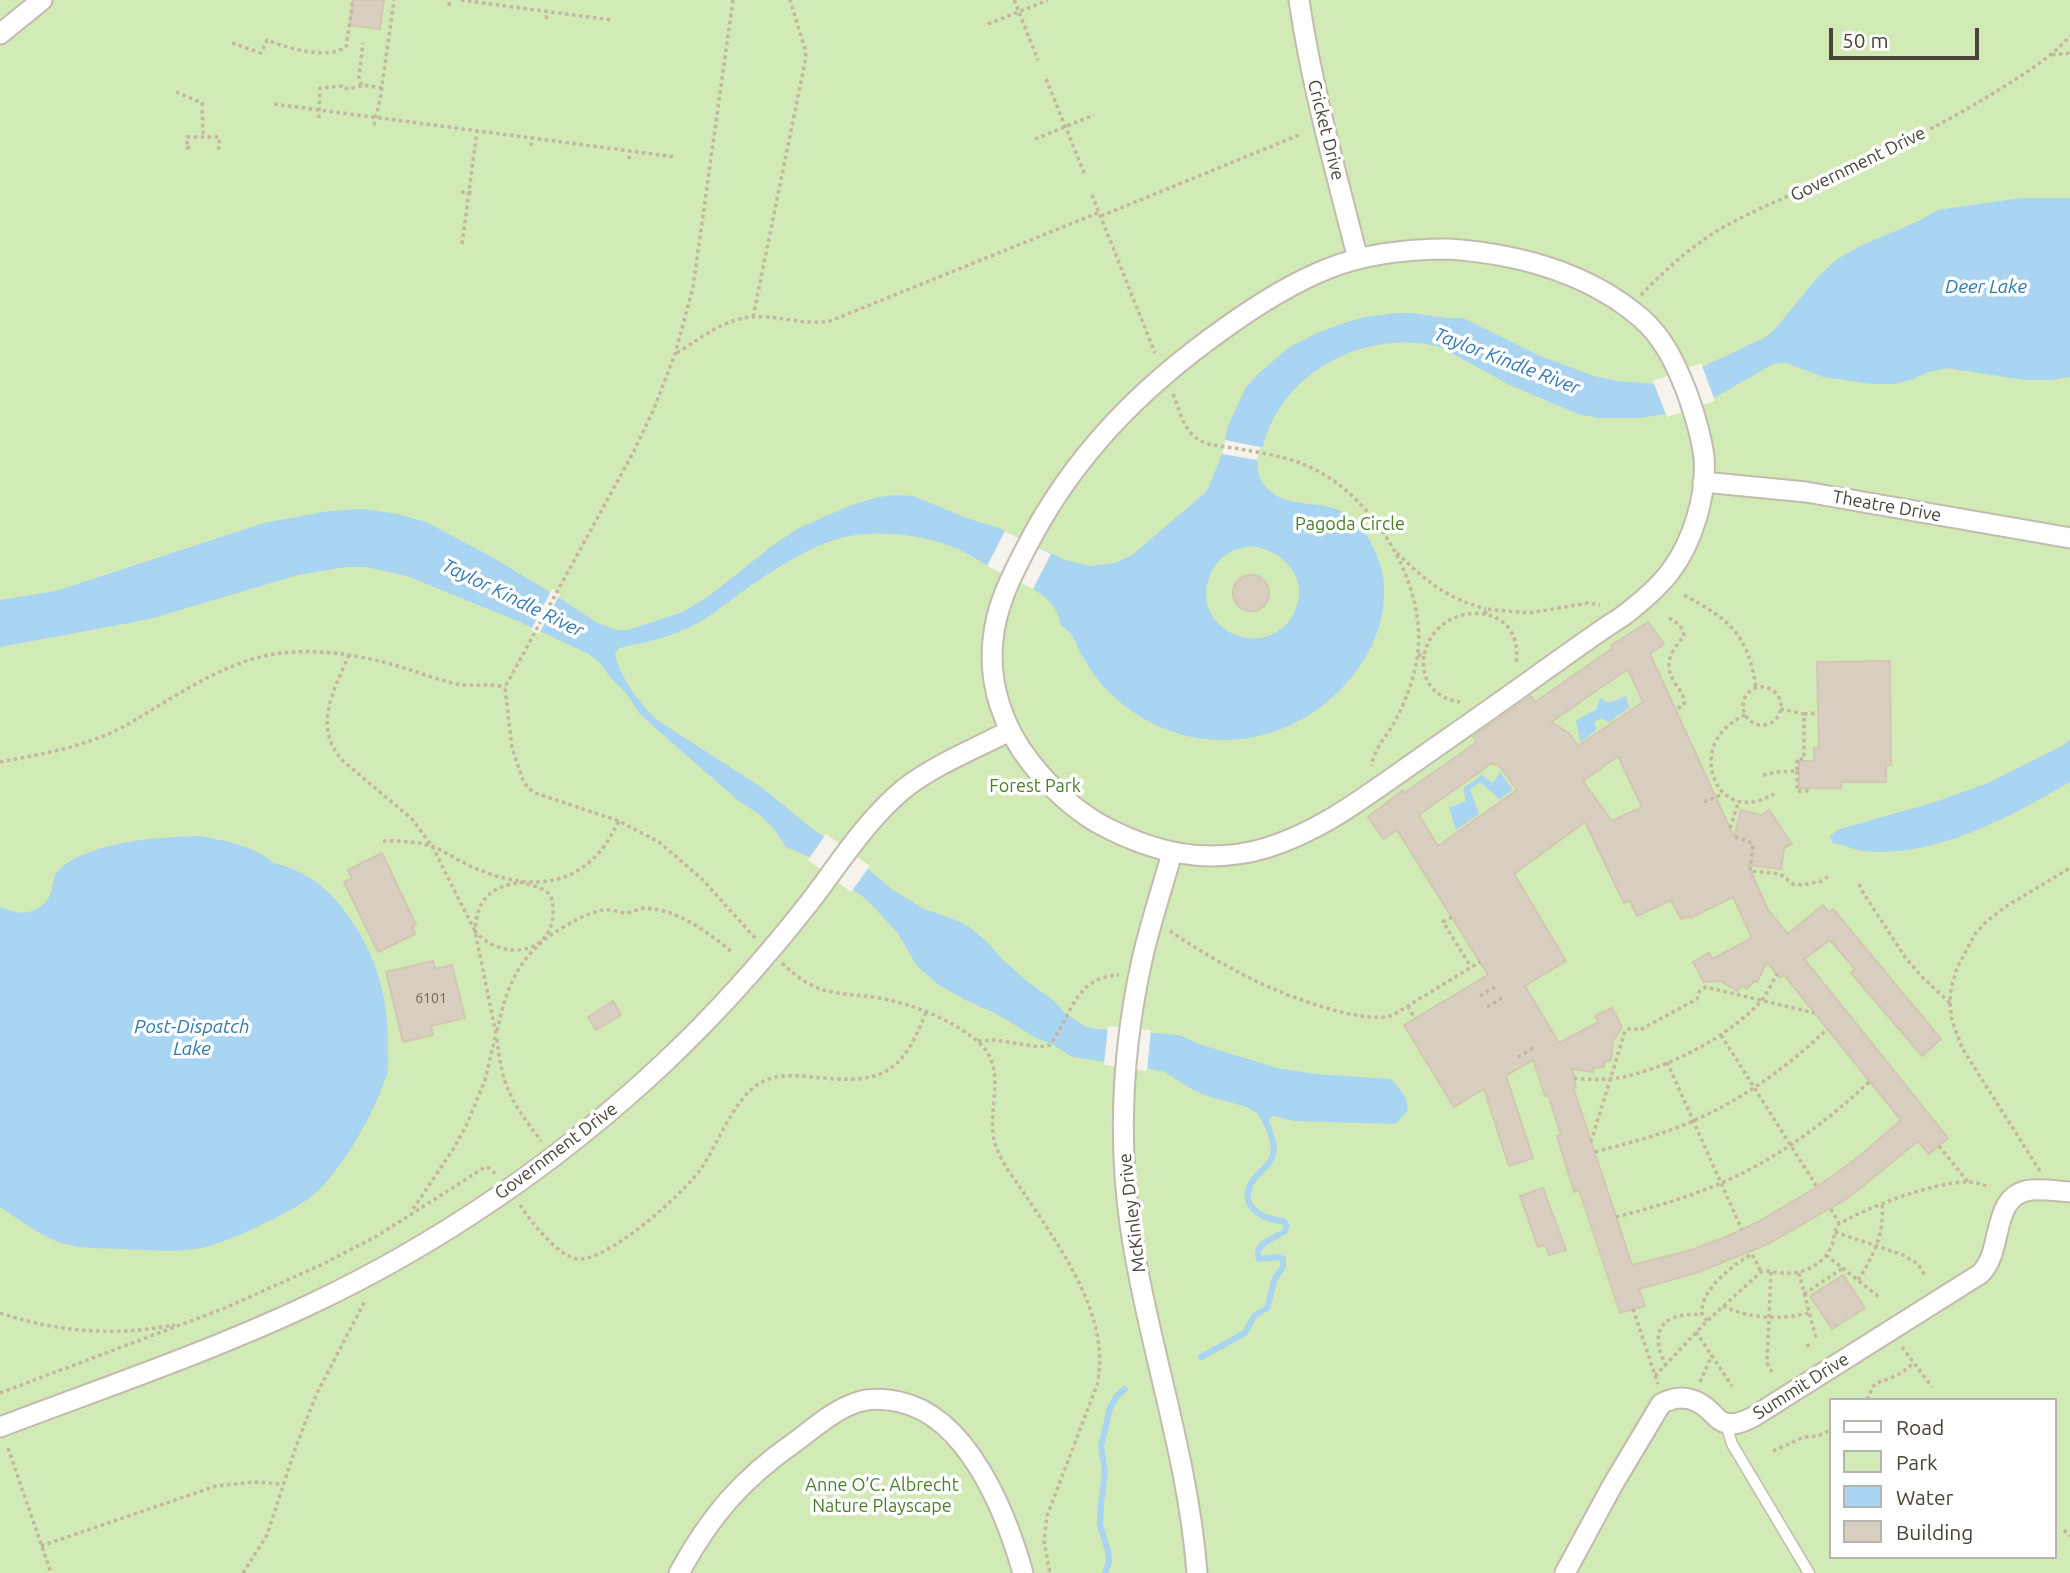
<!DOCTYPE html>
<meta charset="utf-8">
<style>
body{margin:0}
#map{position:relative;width:2070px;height:1573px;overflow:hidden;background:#f6f3ec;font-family:Ubuntu,sans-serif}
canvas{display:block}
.legend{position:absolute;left:1829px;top:1398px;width:228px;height:161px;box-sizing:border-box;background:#fff;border:2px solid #b7b4b0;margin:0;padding:9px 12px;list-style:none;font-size:21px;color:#4b4439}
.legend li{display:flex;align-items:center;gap:14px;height:35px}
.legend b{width:35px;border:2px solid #b7b4b0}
.scale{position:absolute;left:1829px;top:28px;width:150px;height:32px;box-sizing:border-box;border:4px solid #4b4439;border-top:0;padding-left:9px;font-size:21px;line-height:24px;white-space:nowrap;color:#4b4439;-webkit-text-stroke:5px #fff;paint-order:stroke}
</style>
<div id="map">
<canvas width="2070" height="1573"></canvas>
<ul class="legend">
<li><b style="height:9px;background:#fff"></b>Road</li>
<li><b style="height:19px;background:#d2eab5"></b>Park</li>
<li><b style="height:19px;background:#a9d4f2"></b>Water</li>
<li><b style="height:19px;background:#d8cfc1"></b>Building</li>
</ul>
<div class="scale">50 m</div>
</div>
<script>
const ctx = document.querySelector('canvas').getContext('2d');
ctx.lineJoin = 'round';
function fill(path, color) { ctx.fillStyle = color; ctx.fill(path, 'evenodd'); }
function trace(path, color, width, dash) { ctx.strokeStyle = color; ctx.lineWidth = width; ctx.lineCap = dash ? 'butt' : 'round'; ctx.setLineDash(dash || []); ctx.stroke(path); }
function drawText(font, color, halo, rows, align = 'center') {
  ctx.font = font + ' Ubuntu,sans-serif'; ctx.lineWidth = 7; ctx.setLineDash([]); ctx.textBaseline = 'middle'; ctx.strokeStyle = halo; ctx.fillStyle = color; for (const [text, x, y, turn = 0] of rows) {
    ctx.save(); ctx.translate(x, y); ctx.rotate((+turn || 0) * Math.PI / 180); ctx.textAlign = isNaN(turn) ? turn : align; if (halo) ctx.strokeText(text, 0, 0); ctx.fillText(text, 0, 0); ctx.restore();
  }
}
const green = new Path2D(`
 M0 0H2070V1573H0ZM1830 1400H2054V1557H1830Z`);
const water = new Path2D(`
 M2021 198H2070V377L2051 380H2024L1947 368 1928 372 1911 380 1895 384H1872L1823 377 1787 363 1773 364 1714 398 1666 414 1640 418H1599L1578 414 1510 385 1440 347C1366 328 1281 372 1263 447H1259C1256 464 1256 479 1270 491 1288 508 1323 500 1345 513 1357 520 1366 533 1372 545 1399 595 1378 652 1340 690 1272 758 1169 757 1103 686 1095 677 1088 666 1082 655 1075 644 1074 632 1061 626 1057 595 1026 586 1001 573 983 564 968 552 950 546 915 533 869 529 834 540 808 548 782 565 759 580 738 593 719 611 698 623 681 632 661 639 643 643 634 645 625 645 617 650L615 655C622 680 638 702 657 720L761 787 809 826 868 869 893 890 924 909 953 919 968 926 987 942 1003 960 1028 982 1053 1000 1066 1014 1086 1027 1097 1029 1179 1035 1199 1044 1277 1068 1315 1074 1391 1079C1400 1089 1407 1095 1408 1110L1396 1124 1295 1121 1272 1116 1269 1120V1132L1264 1126 1258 1114 1247 1107 1207 1096 1193 1090 1165 1072 1147 1068 1072 1057 1052 1044 1036 1038 995 1013 965 1000 936 983 917 966 897 932 867 900 810 857 786 847 774 829 759 814 740 802 653 726 639 713 627 694 610 677 600 663 589 654 520 622 407 576 366 567H346L298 575 150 619 0 647V600L56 591 264 523 329 511 364 509 398 514 426 522 492 557 558 597 596 622 616 630H628L683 612 709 596 773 545 799 528 849 506 879 497 894 495 913 496 969 519 999 528 1065 560 1091 566 1115 563 1132 555 1205 493 1208 489 1222 454 1228 426 1246 387 1258 374 1288 348 1317 333 1347 322 1364 317 1397 313H1411L1447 318H1463L1540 356 1594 376 1617 381 1654 384 1702 367 1764 338 1775 329 1817 278 1836 260 1858 247 1921 220 1937 210ZM1251 546C1285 550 1312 581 1293 615 1277 645 1236 645 1216 621 1199 602 1205 569 1226 555 1234 549 1242 548 1251 546Z
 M1626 696 1629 708 1609 722 1601 718 1595 722 1596 731 1580 742 1576 720 1596 710 1600 698 1609 703Z
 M2070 740V782C2012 816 1942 854 1874 852 1858 852 1847 845 1832 843L1830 835 1840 829 1938 801 1988 783 2060 747Z
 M1500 772 1513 790 1499 799 1481 782 1470 789 1479 814 1456 830 1449 808 1466 801 1463 788 1482 775 1493 783Z
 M200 836C219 839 261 848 273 863 315 872 339 899 360 934 381 970 389 1010 388 1051 388 1059 389 1069 386 1077 375 1112 340 1174 311 1197 288 1214 229 1242 201 1248 176 1253 147 1250 122 1249 102 1248 83 1249 64 1244 41 1237 20 1220 0 1207V907C17 915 36 916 48 899 53 891 52 880 56 873 61 867 71 860 78 857 115 840 160 837 200 836Z`);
const pier = new Path2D(`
 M1701 363 1715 401 1667 417 1653 381Z
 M1225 440 1260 447 1257 460 1222 454Z
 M1005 531 1051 554 1033 589 987 566Z
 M552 589 560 594 539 634 531 630Z
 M826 834 870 866 851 892 808 860Z
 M1108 1026 1151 1030 1147 1071 1104 1065Z`);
const stream = new Path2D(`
 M1201 1357 1245 1333 1255 1315 1267 1308C1272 1294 1271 1279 1283 1268V1259L1278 1257 1259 1259C1253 1243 1275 1239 1285 1231L1287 1226 1283 1221C1260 1219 1236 1204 1254 1179 1259 1172 1269 1166 1272 1158 1277 1146 1271 1137 1268 1126
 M1105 1573 1109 1562 1108 1551 1100 1525 1101 1504 1105 1471 1101 1446 1110 1408 1116 1397 1125 1389`);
const building = new Path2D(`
 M353 0H384L380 29 350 25Z
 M1233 593a18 18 0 1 1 36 0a18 18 0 1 1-36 0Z
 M1648 622 1664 644 1650 654 1734 837 1741 810 1761 815 1769 810 1792 844 1784 848 1781 869 1748 865 1768 910 1788 934 1823 905 1829 912 1833 909 1941 1039 1922 1056 1851 973 1855 969 1830 940 1804 959 1948 1138 1929 1154 1918 1141 1848 1198 1768 1244 1696 1273 1639 1289 1645 1306 1620 1313 1579 1190 1574 1192 1557 1136 1561 1135 1548 1095 1545 1096 1533 1060 1506 1076 1533 1158 1509 1166 1484 1089 1454 1107 1404 1025 1488 975 1397 830 1383 839 1368 817 1403 790 1404 793 1477 742 1473 737 1531 696 1535 702 1613 648 1611 645ZM1628 669 1643 702 1578 746 1569 733 1551 722ZM1618 756 1642 807 1612 821 1583 781ZM1492 763 1494 765 1497 763 1517 790 1438 846 1419 815ZM1585 822 1624 903 1630 901 1637 916 1671 900 1681 919 1689 916 1690 918 1733 897 1752 938 1712 959 1709 953 1693 962 1704 982 1721 981 1737 991 1742 986 1747 989 1754 981 1757 982 1767 962 1780 978 1784 975 1901 1120 1861 1155 1817 1187 1756 1223 1728 1236 1691 1250 1632 1265 1573 1087H1576L1572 1069 1593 1072V1068L1604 1067V1062L1611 1060 1613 1041 1622 1027 1612 1008 1595 1016 1599 1022 1559 1043 1525 986 1566 961 1514 874Z
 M1890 661 1891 765H1886V782H1841V788H1799V761H1814V748H1819L1817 662Z
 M382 853 416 925 412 927 415 934 378 952 344 882 352 878 348 870Z
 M433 961 435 969 452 965 465 1018 431 1026 433 1035 403 1042 386 972Z
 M613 1001 621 1015 596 1030 588 1017Z
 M1543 1188 1566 1250 1549 1255 1545 1245 1538 1247 1520 1196Z
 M1843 1275 1865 1308 1832 1329 1810 1296Z`);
const path = new Path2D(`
 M461 0 612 20
 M733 0 693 287 675 354 653 411 634 451 505 687 512 748 523 780 527 787 535 793 619 821 659 842 702 879 756 939
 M1014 0 1038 60
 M449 6 450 0
 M546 19 547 12
 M988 24 1048 0
 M232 43 261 53 267 40C288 48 325 60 346 47L353 0
 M2052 55 2070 53
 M1046 79 1085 175
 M362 85 359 81V76L363 43
 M176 92 202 103 203 137
 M274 104 676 157
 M319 118 320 88 342 86 343 88 349 89 363 85 382 88
 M374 125 380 100 394 0
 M1035 139 1094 115
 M531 146 532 138
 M190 147 187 148V137H219V148H217
 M629 159 630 151
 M461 192 475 193
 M1092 195 1155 353
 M1101 216 1299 135
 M462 244 477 131
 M1641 295C1665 270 1691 246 1722 228 1757 208 1797 193 1833 176 1886 152 1939 126 1989 96 2017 78 2048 61 2070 36
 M753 317 806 57 805 49 790 0
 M677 353C706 335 729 314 765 317 787 318 808 325 830 321L1100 212
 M1173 394C1182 416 1184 436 1208 444 1242 450 1280 453 1312 468 1376 498 1432 592 1416 664 1412 684 1404 705 1394 723 1386 737 1373 750 1372 766
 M1397 553C1426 581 1446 598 1486 609
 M1684 595C1730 620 1748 634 1756 688
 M1485 614 1486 609 1529 613 1588 603 1600 605
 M1669 618 1680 625 1684 635C1680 642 1674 648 1671 655 1662 681 1686 687 1684 705L1675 710
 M349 655C334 690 312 727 343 761L412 819 432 846 475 931 496 1034 485 1080 467 1124 454 1148 411 1212
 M1418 655H1424C1437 597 1526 599 1516 664
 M1424 656C1420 681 1436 699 1460 702
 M1743 706a19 19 0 1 1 38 0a19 19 0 1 1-38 0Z
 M1804 714 1818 713
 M1745 715C1733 721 1723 728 1716 741 1702 768 1719 807 1753 802 1761 801 1768 797 1774 794
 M0 762C39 755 77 748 113 732 126 726 138 718 150 711 188 688 230 661 275 654 314 648 353 654 391 664 413 670 434 679 457 684 473 687 489 683 505 687
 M1797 771V791H1812
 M1763 775 1776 772 1797 771V759H1804V714L1781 709
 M1704 802 1723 794
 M1730 828 1739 801
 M1735 837 1748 841 1753 845 1750 871 1780 874 1793 884 1802 885 1822 881 1830 875
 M383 841C399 841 416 841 431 846 445 851 457 860 470 866 516 887 567 893 602 849 609 841 613 831 619 821
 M520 882C530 885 543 887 550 895 553 900 553 906 553 911 554 955 501 962 475 931 477 899 489 888 520 882Z
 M1859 884 1864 894 1905 957 1922 977 1950 1003
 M1452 917 1443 922 1471 967
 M1170 931C1193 947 1219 962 1244 975 1272 991 1364 1027 1393 1015L1480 962
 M782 963C818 998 835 991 879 998 913 1004 950 1019 976 1040 1012 1069 983 1113 996 1146 1002 1164 1016 1181 1026 1196 1061 1249 1112 1318 1097 1385L1047 1516 1044 1541 1050 1573
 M1480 996 1495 987
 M1408 1006 1415 1019
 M1487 1007 1502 998
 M497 1031C507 982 523 948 569 924 579 918 592 912 604 910 611 909 618 912 625 913 632 913 639 908 646 908 678 910 708 932 732 952
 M1721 1035 1817 1187
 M497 1039C502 1088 512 1102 541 1141
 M978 1041 995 1040 1039 1047 1050 1045C1071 1017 1074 977 1119 975
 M1518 1057 1533 1048
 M1667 1062 1742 1230
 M1574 1078C1590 1080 1607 1080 1623 1077 1670 1067 1728 1037 1760 1002 1767 994 1772 983 1777 974
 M1591 1142 1625 1031 1631 1028 1640 1030 1697 999 1700 990 1706 987 1814 1013
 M1939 1146 1968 1182
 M1595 1152C1628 1143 1662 1135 1693 1121 1743 1099 1789 1066 1827 1029
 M2040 1171 1962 1048 1952 1020 1950 1003 1951 988 1957 968 1975 934 1987 921 2005 907 2070 868
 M520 1205C530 1221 558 1256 577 1259 606 1263 683 1194 700 1170 718 1145 733 1099 760 1083 776 1074 795 1075 812 1077 879 1084 901 1078 926 1012
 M1831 1209 1839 1223
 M1616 1217C1651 1208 1686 1198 1719 1184 1775 1160 1826 1123 1870 1081
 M1835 1232 1903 1255 1918 1264 1926 1277
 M1826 1255 1879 1297
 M1771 1272 1767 1363 1772 1372
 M1799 1273 1816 1338
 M1858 1280C1873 1257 1885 1232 1882 1204
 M1804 1294 1843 1268
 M1723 1306C1751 1319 1779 1320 1809 1313
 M1633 1309 1658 1384
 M0 1313C47 1329 99 1335 148 1329 157 1328 166 1326 175 1325
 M1707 1321 1702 1314C1700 1289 1733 1265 1752 1254L1761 1272
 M1696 1332 1732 1386
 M1807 1344 1810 1348
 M1902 1347 1932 1387
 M1666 1366C1658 1350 1651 1327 1673 1318 1682 1314 1692 1315 1701 1314
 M1655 1376 1707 1321 1761 1272C1769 1270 1775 1273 1783 1273 1804 1275 1827 1263 1833 1242 1834 1236 1835 1231 1837 1225 1867 1207 1933 1182 1968 1182 1975 1182 1983 1185 1990 1187
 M1700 1382 1712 1355
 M0 1393 225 1308 323 1264 377 1236 485 1167 489 1168 496 1174
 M1867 1400C1876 1379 1874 1385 1893 1377 1901 1374 1907 1368 1914 1363
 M8 1448 51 1573
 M1773 1451 1804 1437 1818 1436 1830 1430
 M2064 1530 2070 1536
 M41 1546 216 1486 254 1482 284 1484
 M243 1573 267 1535 295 1449 317 1393 365 1301`);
const service = new Path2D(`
 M1726 1424 1732 1444 1809 1573`);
const minor = new Path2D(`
 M1299 0C1312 88 1336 173 1358 259
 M0 34 42 0
 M1449 249C1519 254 1587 272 1641 318 1664 338 1675 363 1686 390 1694 412 1701 433 1704 457 1707 495 1693 542 1670 572 1657 589 1640 603 1623 616 1596 633 1571 652 1545 670 1501 702 1456 733 1412 764 1366 796 1320 832 1266 848 1205 866 1150 852 1096 822 1070 806 1050 787 1031 763 1004 729 988 685 993 640 996 607 1010 579 1025 550 1072 457 1140 388 1225 328 1257 305 1290 284 1327 269 1366 253 1407 249 1449 249Z
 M1703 482 1806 492 2070 538
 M1172 853C1162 889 1150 924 1142 960 1123 1046 1118 1137 1130 1224 1147 1342 1188 1454 1197 1573
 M0 1427C103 1388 209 1352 309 1305 439 1244 561 1160 665 1062 717 1013 765 959 809 903 839 864 866 820 905 788 936 764 975 749 1009 731
 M679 1573C710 1516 742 1479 795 1442 814 1428 835 1409 858 1402 871 1398 887 1399 900 1402 968 1417 1006 1513 1023 1573
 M1565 1573 1612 1486 1661 1404C1680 1393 1698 1398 1712 1413 1716 1417 1720 1422 1726 1423 1735 1426 1745 1421 1753 1417L1980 1274C2005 1251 1989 1195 2031 1190 2044 1189 2057 1191 2070 1192`);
const numberNames = [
 ["6101",431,998]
];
const streetNames = [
 ["Cricket Drive",1326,130,76],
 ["Government Drive",1858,164,-26],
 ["Theatre Drive",1887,506,10],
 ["Government Drive",556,1151,-37],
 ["McKinley Drive",1132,1213,-97],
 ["Summit Drive",1801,1386,-32]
];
const parkNames = [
 ["Pagoda Circle",1350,524],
 ["Forest Park",1035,786],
 ["Anne O’C. Albrecht",882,1485],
 ["Nature Playscape",882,1506]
];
const waterNames = [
 ["Deer Lake",1986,287],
 ["Taylor Kindle River",1507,361,21],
 ["Taylor Kindle River",513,598,26],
 ["Post-Dispatch",192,1027],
 ["Lake",192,1049]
];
fill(green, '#d2eab5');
fill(water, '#a9d4f2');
fill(pier, '#f6f3ec');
trace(stream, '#a9d4f2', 6);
fill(building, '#d8cfc1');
trace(building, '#d3c7b4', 2);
trace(service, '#c2bbae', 13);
trace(minor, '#c2bbae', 23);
trace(path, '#c4b79f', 3.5, [3.5, 3.5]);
trace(service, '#fff', 10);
trace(minor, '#fff', 19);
drawText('14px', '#6e675b', null, numberNames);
drawText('18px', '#4b4439', '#fff', streetNames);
drawText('18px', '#4a7f2a', '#fff', parkNames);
drawText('italic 19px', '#2e7ab2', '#fff', waterNames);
</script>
